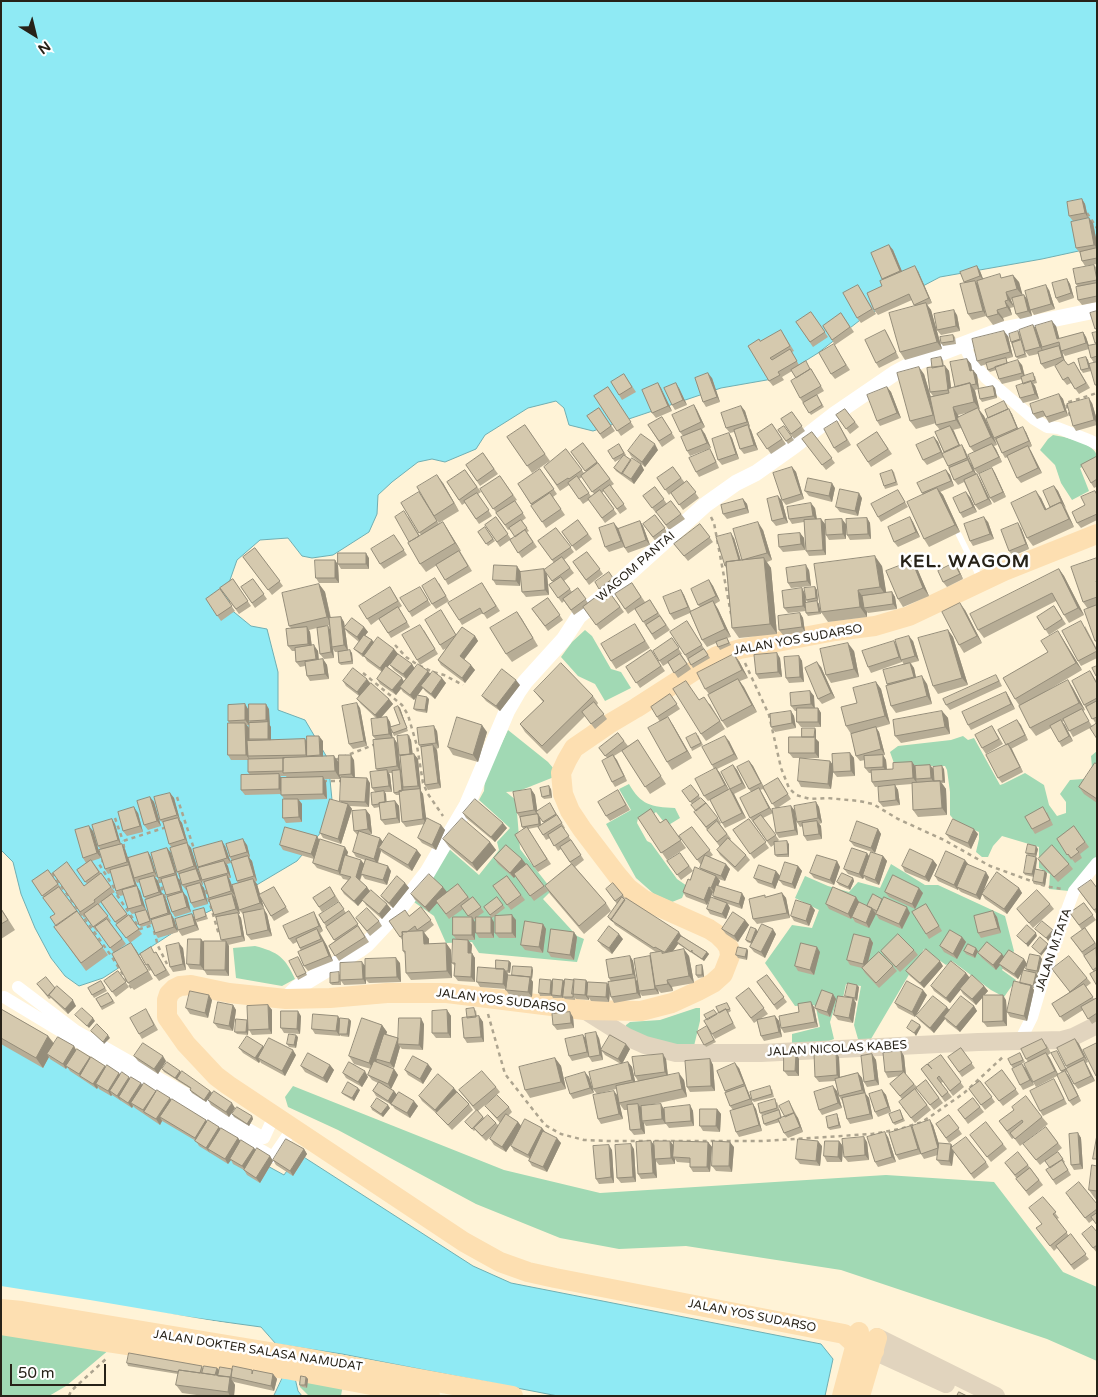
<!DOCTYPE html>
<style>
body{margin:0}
#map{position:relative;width:1098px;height:1397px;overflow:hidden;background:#fff3d7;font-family:"Varela Round",sans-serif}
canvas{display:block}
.frame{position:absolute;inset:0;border:2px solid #272218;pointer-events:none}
.north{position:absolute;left:10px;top:10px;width:50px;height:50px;-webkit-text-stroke:4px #fff;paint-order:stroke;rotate:144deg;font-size:14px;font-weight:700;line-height:20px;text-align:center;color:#272218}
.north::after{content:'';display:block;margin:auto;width:18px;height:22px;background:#272218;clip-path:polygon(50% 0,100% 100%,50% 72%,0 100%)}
.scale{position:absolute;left:10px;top:1364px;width:96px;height:22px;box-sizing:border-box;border:2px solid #272218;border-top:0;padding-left:6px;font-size:15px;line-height:18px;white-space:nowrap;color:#272218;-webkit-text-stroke:4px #fff;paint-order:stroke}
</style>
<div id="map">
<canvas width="1098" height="1397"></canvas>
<div class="frame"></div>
<div class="north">N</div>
<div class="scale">50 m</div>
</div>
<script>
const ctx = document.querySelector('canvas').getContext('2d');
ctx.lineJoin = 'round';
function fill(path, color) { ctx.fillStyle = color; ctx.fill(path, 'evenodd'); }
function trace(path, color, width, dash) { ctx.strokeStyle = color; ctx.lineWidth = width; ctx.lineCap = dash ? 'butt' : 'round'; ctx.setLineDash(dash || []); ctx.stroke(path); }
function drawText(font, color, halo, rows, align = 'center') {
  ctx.font = font + ' "Varela Round",sans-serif'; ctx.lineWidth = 5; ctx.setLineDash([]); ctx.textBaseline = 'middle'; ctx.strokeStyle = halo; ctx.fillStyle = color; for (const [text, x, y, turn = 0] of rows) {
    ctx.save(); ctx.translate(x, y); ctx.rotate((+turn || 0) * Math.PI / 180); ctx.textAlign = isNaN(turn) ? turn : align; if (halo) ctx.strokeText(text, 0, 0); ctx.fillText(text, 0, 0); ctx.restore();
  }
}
const green = new Path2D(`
 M1053 435C1065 437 1096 443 1097 457L1089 464 1080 468 1089 491 1072 500 1061 483 1055 465 1040 450 1048 439Z
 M585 630 592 636 611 669 621 672 631 688 605 701 595 684 578 676 561 657 572 642Z
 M508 730 548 762 559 775 519 791 506 792 516 800 520 849 552 890 543 899 577 936 584 939 577 962 479 953 472 942 446 943 434 916 411 900 448 848 479 875 499 850 497 842 510 828 479 800 484 791 485 778Z
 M963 736 968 740 974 738 1000 785 1003 784 1025 773 1044 785 1049 805 1057 816 1066 813V802L1060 794 1070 780 1083 779 1090 776 1092 768 1091 756 1097 751V856L1083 876 1069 891 1049 889 1050 874 1039 868V847L1002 836 993 846 988 857H982L976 852 979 839V832L956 822 950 815V792L947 770 945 766H919L917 765 895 766 890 752 898 746 951 740Z
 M629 784C641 805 651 807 675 808L680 818 667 826 656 812 651 816 638 818 637 823 647 841 651 843 677 879 687 886 682 898 672 902 654 894 636 878 606 824 631 810 619 789Z
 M891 864 925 885H938L1005 916 1014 951 1002 970 1016 980 1004 997 991 990 952 961 946 965 924 949 871 1039H858L854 1025 861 986 846 984 843 998 838 997 830 1022 834 1039 826 1042 792 1043V1034L820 1027 816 1008 814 1005 795 1006 765 963 792 925 812 928 819 910 795 898 805 876 828 886 849 892 858 882 880 888Z
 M255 946C278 952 285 957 295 979L282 986 236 978 233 948Z
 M696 1008H700V1021L694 1046C673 1045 644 1040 626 1028V1025L630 1022 660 1020Z
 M293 1086 504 1170 600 1193 886 1175 994 1182 1063 1272 1097 1287V1361L1047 1339 841 1270 686 1246 619 1249 560 1238 476 1204 338 1130 288 1107 285 1097Z
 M1 1331 110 1349 66 1386 49 1396H1Z
 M298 1377 343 1384 341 1396H309L300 1387Z`);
const water = new Path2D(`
 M1 1H1097V247L1042 259 940 277 864 317 818 353 778 378 721 388 593 431 569 425 564 408 556 401 528 408 485 435 476 449 445 462 432 459 418 462 392 482 378 495 377 514 369 532 333 555 312 558 302 556 288 538 260 540 237 560 230 580 229 608 251 626 267 629 278 672V710L305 720 328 759 332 800 322 831 297 861 233 899 194 919 103 978 79 986 65 976 51 958 35 928 21 894 13 862 1 850Z
 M1 1020 284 1175 299 1154 473 1266 511 1283 821 1344 833 1359 825 1396H558L342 1354 276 1344 261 1327 86 1303 1 1290Z
 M283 1377 295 1378 298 1391 302 1396H274Z`);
const pier = new Path2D(`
 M1 1286 90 1300 255 1328 85 1305 1 1292Z`);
const path = new Path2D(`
 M1087 213 1097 228
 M1070 416 1066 403 1097 393
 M711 517 714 523 731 614
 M395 645 406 657 418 665 433 672 444 675 463 685
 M745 663 769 715 781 768 789 788 796 795 810 799 827 798 859 801 873 804 898 819 944 840 990 866 1045 886 1062 889
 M363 673 402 705 408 715 417 746 423 783 428 794 443 816
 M406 738 413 735
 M335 760 376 744
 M323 781H343
 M177 797 195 852
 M115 818 123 841
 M123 847H124L123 841 167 827
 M102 859 103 861 99 864 118 894 113 898
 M52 873 112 957 132 989
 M159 879 165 898
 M206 890 219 935
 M117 895 140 929 153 925
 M154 931 158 946 167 964
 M488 1014 505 1074 545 1125 561 1134 584 1140 608 1141H762L872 1134 900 1129 922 1122 934 1114 964 1093 1004 1056
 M69 1396 71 1391 107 1358`);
const service = new Path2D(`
 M959 535 981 580`);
const minor = new Path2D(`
 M963 344 972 361 986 378 1034 419 1047 427 1058 428 1089 440 1097 444
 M18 987 76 1031 264 1138 274 1116
 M4 997 163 1093 273 1157 293 1128
 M1020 1041 1032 1017 1051 953 1074 891 1097 863`);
const tertiary = new Path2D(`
 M286 999 298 987 359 950 367 944 396 913 427 873 467 805 507 711 518 692 525 682 564 639 579 616 613 588 705 505 736 483 756 473 794 446 835 414 895 373 912 364 1001 330 1097 310`);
const secondary = new Path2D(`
 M584 1010 627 1037 645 1045 676 1053H761L978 1042 1062 1040 1073 1037 1097 1025
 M877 1337 996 1396
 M874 1351 946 1384`);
const primary = new Path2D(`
 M1 1309 22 1311 306 1358 513 1396
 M1 1325 106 1342 286 1369 430 1396
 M874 1351 855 1344 844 1334 555 1278 528 1272 500 1262 464 1242 228 1085 216 1076 186 1044 167 1017V1000L169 994 174 989 180 986 191 985 229 993 286 999 330 998 387 993H447L584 1010 641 1011 672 1003 698 991 713 983 723 974 730 956 729 948 725 942 718 935 709 929 644 900 628 888 617 875 582 829 570 811 563 794 561 773 567 760 574 748 609 724 636 708 717 656 740 649 835 631 875 626 909 616 1004 571 1097 534
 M842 1396 859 1332
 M860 1396 877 1338`);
const wall = new Path2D(`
 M1082 199 1085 204 1088 218 1073 221 1069 216Z
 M1089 218 1093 223 1097 243V264L1085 266 1082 261 1080 253 1076 248Z
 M889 245 893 250 902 272 918 271 932 303 927 305 931 310 942 349 905 360 900 352 915 306 912 300 878 315 874 310 882 286 883 280 882 279Z
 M1094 265 1097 268V302L1082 305 1078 300V287L1076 284Z
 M977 266 980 271 983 279 1003 278 1019 282 1022 295H1024L1027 299 1049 290 1055 309 1034 315 1031 310 1032 316 1020 319 1016 314 1013 299 1011 300 1014 307 1010 308 1012 315 1003 318 1004 321 993 325 987 317 982 298 986 316 972 320 968 314 964 282Z
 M1067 279 1070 284 1074 298 1059 303 1056 298Z
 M861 290 876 314 861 323 857 318Z
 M811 312 828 337 813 347 796 322Z
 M841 313 854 332 835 345 823 326Z
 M957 315 960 331 941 335 937 330Z
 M1033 325 1036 330 1056 326 1059 339 1083 332 1086 337 1089 346 1095 344V343L1097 332V385L1094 363 1091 358 1089 349 1065 356 1062 352 1065 361 1068 365 1074 362 1090 388 1079 394 1071 383 1067 385 1063 380 1056 365 1045 369 1041 364 1038 354 1029 356 1025 351Z
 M885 330 888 335 899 358 879 368 876 363Z
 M1018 331 1020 334 1022 341V342L1027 357 1018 359 1016 357 1011 342Z
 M784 335 794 351 792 352 799 365 811 369 824 391 817 395 824 407 811 415 800 398 796 378 792 371 782 377 784 380 773 386 769 381 760 341Z
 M953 335 955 337 956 344 943 346 941 343Z
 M1008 336 1013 357 1006 359 1008 363 1022 365 1025 376H1035L1037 383 1033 384 1035 386 1039 399 1023 403 1020 398 1023 384 1022 379 1002 384 999 379 996 370 990 372 988 370 987 364 981 366 977 361Z
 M837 350 850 370 835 379 831 374Z
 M941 357 943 360 944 366H945L949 371 951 388 955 387 967 359 971 364 972 370H973L977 375 979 389 993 386 995 388 997 398 982 402 980 399 978 389 975 390 979 410 984 416 997 445 994 446 1002 462 978 474 974 469V452L970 447 961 428 953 430 960 446 965 450 976 474H977L980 479 992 504 979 510 975 505 964 482 958 485 954 480 944 457 927 465 923 460 934 437 938 442 943 454 944 453 935 432 940 430 936 425V423L916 429 910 421 924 374 931 397 933 396 930 392 932 368ZM970 412 959 417 958 415Z
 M1086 357 1088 360 1091 371 1083 373 1081 370Z
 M624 374 636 392 622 400 619 395Z
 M712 378 720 402 706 407 703 402Z
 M658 383 661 388 672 411 656 418 652 413Z
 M608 387 634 427 621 436 594 396Z
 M887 387 891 392 901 418 880 426 877 421Z
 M679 388 687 405 675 410 672 405Z
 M1059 394 1063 399 1068 416 1049 423 1045 416 1037 419 1033 414Z
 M1092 403 1097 420V425L1076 431 1073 426Z
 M1006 404 1008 409 1012 414 1018 429 1026 432 1032 446 1029 448 1031 451 1042 473 1021 483 1017 478 1008 457 1005 458 994 438 988 418Z
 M694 405 697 410 705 427 702 429 705 434 711 448 690 456 687 451 683 436 680 432Z
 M741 406 745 411 750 427H749L751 430 758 450 744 454 740 449 734 432 730 433 726 428Z
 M599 408 615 431 603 439 587 416Z
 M845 409 859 427 850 434 836 415Z
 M792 412 805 431 794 439 781 419Z
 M662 417 675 438 662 447 648 425Z
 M837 421 851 445 838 453 834 448Z
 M772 424 786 444 771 454 757 434Z
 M525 425 550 461 532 473 507 437Z
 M784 426 794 440 788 444 778 430Z
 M812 432 835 463 826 470 802 439Z
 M877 432 892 454 871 467 857 445Z
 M729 433 732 438 739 459 722 465 718 460Z
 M583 443 614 484 611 486 627 509 620 514 604 491 602 493 617 514 605 523 589 500 583 504 569 485 560 491 544 467 566 449 584 473 586 472 571 452ZM582 477 594 494 591 496 579 479Z
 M619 444 626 455 625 456 631 460 641 464 644 470 634 484 616 471 614 468 623 457 615 462 613 459Z
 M710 449 713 454 719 468 699 477 696 472Z
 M658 450 645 467 631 456 628 451Z
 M483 453 498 474 480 486 466 465Z
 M1097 458V488L1096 487 1094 488 1091 483Z
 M673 467 685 483 687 481 699 498 683 510 671 493 669 495 657 478Z
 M792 467 796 472 804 499 786 505 782 500Z
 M992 468 995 473 1006 497 994 503 990 498Z
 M540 469 557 494 553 497 565 515 546 528 518 484Z
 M465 470 481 492 478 494 492 516 479 524 465 503 462 505 447 482Z
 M892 470 894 472 898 485 885 489 884 486Z
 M946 470 950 475 954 486 940 492 943 495 960 532 929 547 924 539 923 495 922 493Z
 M500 476 517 500 515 501 526 518 522 521 529 531 527 532 537 547 522 558 510 540 500 547 485 525 496 517 511 539 515 537 510 529 508 530 480 489Z
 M443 483 459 511 439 523 434 516Z
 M1054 486 1058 491 1074 527 1033 546 1027 538 1041 498 1046 509 1050 507Z
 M655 487 667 504 671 501 685 519 669 530 657 513H656L643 496Z
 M835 488 832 502 809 496 805 491Z
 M898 490 908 507 881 522 878 517Z
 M1095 491 1097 494V520L1081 528 1077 523 1085 505Z
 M778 496 782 501 788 523 776 526 772 521Z
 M423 497 439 524 443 522 448 530 461 551H460L472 571 448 585 437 565 426 572 420 564 408 516 420 536 421 535 401 503Z
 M970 497 977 512 963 518 960 513Z
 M862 498 858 516 840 512 836 507Z
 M743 499 747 504 749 513 727 519 723 514Z
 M815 508 817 519H821L825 524 826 555 809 556 806 551 804 522 792 524 789 519Z
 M655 515 668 533 656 542 643 524Z
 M910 517 913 522 920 537 898 547 894 542Z
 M867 518 870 523 871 539 850 540 847 535Z
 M578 520 592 539 576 551 562 532Z
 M640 521 643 526 650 545 628 553 624 547 609 552 605 547 618 529Z
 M988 522 994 539 973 546 970 541Z
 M700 524 713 542 688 561 674 544Z
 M846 524V539L829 540 826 535Z
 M485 527 495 541 488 546 478 532Z
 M556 528 574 552 564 560 574 573 564 581 572 592 578 588 588 603 607 589 624 612 600 630 584 608 574 615 564 601 562 603 549 585 553 582 545 571 547 575 549 595 526 597 522 592 520 575V586L496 585 493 580 521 572 544 569V570L554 563 538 541Z
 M1021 528 1029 549 1013 556 1009 551Z
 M763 530 772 560 767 562 771 568 777 634 739 638 732 628 726 568 725 566 734 538 741 560H742Z
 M800 533 804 538 805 550 783 552 779 547Z
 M394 535 407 555 384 569 380 564Z
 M255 548 283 586 272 595 243 557Z
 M587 552 603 574 589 585 573 562Z
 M369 558V569H341L338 564Z
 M1097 558V644L1095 641 1088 609 1083 602Z
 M335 560 338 565 339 583H319L316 578Z
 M912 561 917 568 929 596 903 607 898 599Z
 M954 563 958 568 963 579 947 587 943 582Z
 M882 566 886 593 892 592 895 597 897 609 868 613 867 612V617L828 622 821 612Z
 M1059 569 1064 576 1084 615 1069 623 1064 615 1056 601 984 638 978 630Z
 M809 570 811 586 791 588 788 583Z
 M613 578 615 581 601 591 595 582Z
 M233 579 251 606 239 614 220 588Z
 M253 579 267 599 255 608 241 587Z
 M709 580 713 586 720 601 715 604 718 609 731 637 727 638 731 645 720 650 716 643 707 647 702 640 690 613 674 620 670 614 681 590 684 595 691 611 700 607 698 605Z
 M439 583 449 601 436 609 432 604Z
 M482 583 500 611 487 619 483 613 462 625 459 620Z
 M632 583 645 602 650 600 670 630 655 640 635 609 628 614 615 594Z
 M319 584 325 592 331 618 341 617 344 622 345 627H364L368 632 365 635 372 640 374 642 394 649 398 654 387 667 404 682 406 679 394 670 390 665 412 664 414 668 428 671 430 674 446 683 435 699 425 691 423 688 418 695 429 699 427 713 416 711 414 709 416 697 414 700 403 692 401 689 396 695 380 684 377 679 382 672 367 661 364 656 363 657 356 651 354 649 359 642 348 633 345 629 348 651 352 653 353 664 341 665 339 663 338 652H335L333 649 334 658 324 659 320 654 317 628 309 630 310 632 312 646 318 651 319 660 323 659 327 665 329 679 310 681 307 676 305 666 300 667 296 662 295 651H292L288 646 291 628 289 626ZM329 625 330 629 323 627Z
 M390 587 402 606 399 608 410 627 391 638 379 619 371 625 367 619Z
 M420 587 431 605 412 617 409 612Z
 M815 587 817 590 818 601 808 602 806 600Z
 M802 588 805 594 806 603 817 601 819 604 821 614 808 616 806 613V611L788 613 784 608Z
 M220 589 235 611 221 621 206 599Z
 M548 598 563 620 548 631 532 609Z
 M1054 606 1066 624 1049 635 1037 617Z
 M441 610 456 635 475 636 478 641 464 659 475 670 465 683 441 665 438 660 447 648 443 650 440 645Z
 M965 610 982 643 964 653 959 645Z
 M517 612 538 646 512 662 506 654Z
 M800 613 803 618 805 632 783 635 779 630Z
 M687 621 710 658 693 668 685 655Z
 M635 624 650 648 616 669 611 661Z
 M1085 626 1097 649V658L1081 666 1078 661Z
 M424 630 438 654 420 665 417 660Z
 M948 630 953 637 968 685 938 694 933 686Z
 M1058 631 1063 639 1082 670 1043 693 1068 680 1073 688 1085 710 1083 711 1092 726 1096 724 1084 705 1090 671 1097 682V739L1092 727 1073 737 1064 721 1062 722 1073 741 1062 747 1051 728 1036 736 1030 728 1019 705 1015 699 1048 652Z
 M672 638 682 654H681L691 669 678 678 668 663 663 666 653 651Z
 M913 641 919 661 911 663 914 668 916 678 927 684 932 704 896 713 891 706 887 685V684L904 665 902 661V662L871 673 868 667 897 646Z
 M651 650 665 671 640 688 626 667Z
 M854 651 859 677 831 683 826 675Z
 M799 656 802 661 804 682 789 683 786 678Z
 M780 658 782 677 759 679 756 674Z
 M739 661 748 678 740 681 757 712 727 728 722 721 709 694 705 689Z
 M821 667 835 698 822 704 818 699Z
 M999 680 1002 686 950 710 946 705Z
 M343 681 370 684 389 699 393 704 380 718 387 717 390 722 391 727 400 724 398 706 400 708 408 731 394 736 391 729 392 738H394L397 743 408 735 411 740 413 755 414 754 418 759 421 791 423 794 426 821 441 825 445 830 436 850 422 843 418 838 425 824 406 827 402 822 399 795H396L394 793 392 773H389L390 775 392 792H385L386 794V802L395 801 399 806 400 823 385 825 381 820 380 807 374 808 372 805 375 792 372 788 378 771 376 769V740L373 736 377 719 361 704 357 699 359 696 346 686ZM399 755 400 757 403 785 401 771Z
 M876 682 881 689 890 724 876 728 879 732 885 755H883L886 760 887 769H893L912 762 915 766 930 765 933 769H944L945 783H942L946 789 947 815 918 817 913 810 912 784 875 787 872 782 871 773H869L865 768V760L860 761 856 756 851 734 846 726 857 703Z
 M520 685 500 711 486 701 482 696Z
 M534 691 593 696 598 703 597 705 607 719 595 729 585 716 547 754 525 732 520 724 543 702Z
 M810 691 814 696V708H818L821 713V727H801L797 722V711H795L791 706Z
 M1006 692 1009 697 1015 709 971 730 968 725Z
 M670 694 680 709 666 718 673 725 692 758 672 770 667 762 660 722 651 707Z
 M699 700 710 704 725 729 706 741 701 734Z
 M245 704 248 709 249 725H247L249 728 251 723 249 721 269 709V725L271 727V740L323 741V757L334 756 339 763 354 760 355 778 370 783 369 807 350 806 352 809 341 844 323 838 320 833 341 802V778L340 776V779H324L326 782 327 799 299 800 302 804V822L286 823 283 818 284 799 281 794 245 795 241 790 250 775 248 772V760H231L228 755 230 723 228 721ZM280 776H286L287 778H281Z
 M360 708 367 746 353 749 349 744Z
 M791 711 794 716 796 728 775 732 771 727Z
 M942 711 948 718 950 734 901 743 895 736Z
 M1017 720 1028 740 1011 749 1023 772 1002 783 998 778 1006 745Z
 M992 726 1003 744 986 754 982 748Z
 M816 730V739L819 742V758H793L789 753 802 737Z
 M437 731 439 748 436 749 437 750 441 788 428 790 425 785 421 748 419 745Z
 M487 732 478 762 453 755 448 747Z
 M618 733 628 746 638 740 666 784 650 794 622 751 614 756 627 781 615 787 612 782 607 758 599 748Z
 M698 735 703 745 692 751 691 748Z
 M729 741 738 759 717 769 729 790H730L733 765 737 770 746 788 734 794 746 818 725 828 722 823 710 800 708 801 704 796 714 769 712 765Z
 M850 753 854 758 855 776 837 777 833 772 831 789 801 787 798 781 833 765Z
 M749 761 753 766 764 787 778 778 791 799 776 809 763 789 760 790 773 813 763 818 779 840 777 842 789 844V857H777L775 855V844L771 847 750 818 751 792 749 789Z
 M1097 764V803L1084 794 1079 787Z
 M895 785 898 790 900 805 883 807 879 802Z
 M531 789 535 795 537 811 553 808 565 828 564 829 584 860 575 867 606 903 611 911 584 934 550 894 545 886 571 864 561 849 558 851 550 838 546 840 538 827 528 829 551 864 538 872 534 867 524 830 522 827 520 818 517 813ZM538 814 544 823 541 825 540 817Z
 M551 789 552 798 544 799 542 797Z
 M618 790 630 810 610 821 606 816Z
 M682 791 699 795 700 798 692 804Z
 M170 793 174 798 180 820 182 823 188 844 191 848 198 871 200 873 198 867 225 846 231 863 227 864 231 878H229L232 885 238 883 237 881 232 861 230 857 247 845 250 857 249 858 252 861 257 881 255 882 257 884 260 895 274 887 289 912 274 921 261 899 264 908 255 911 267 914 272 936 251 940 247 935 243 914 239 910 240 914H238L241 918 245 941 228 945 229 946V976L207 975 204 970 190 969 187 964 201 939 204 943 222 941 217 920 214 915 210 900 209 898 205 885 202 881 203 885H202L204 888 208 904 194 908 191 903 187 890H186L182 885 180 876 177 872 172 848 169 844 164 824 160 820Z
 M150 797 154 802 161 826 148 830 144 825Z
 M816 802 819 807 822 823 819 824 821 826 822 839 807 841 804 836 803 826 800 827 797 822Z
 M791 806 795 811 798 835 779 838 776 833Z
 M366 810 370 815 372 834H369L383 842 421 855 412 871 383 853 381 851 378 863 391 871 387 885 365 879 362 875 360 881 367 887 370 891 391 909 382 919 366 905 363 900 358 906 344 894 341 889 348 880 343 879 341 876 317 868 313 863 314 859 283 850 280 845 320 841 348 852 347 855 364 864 365 860 356 857 353 852 358 836 354 831Z
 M696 811 718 818 721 823 720 824 731 839 730 840 746 855 750 860 738 872 720 855 717 850 720 847 694 812Z
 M1047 812 1053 825 1035 834 1032 829Z
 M138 813 143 832 127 836 123 831Z
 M463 813 507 828 495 842 466 818Z
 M638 818 660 823 666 819 686 848 667 860Z
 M112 819 115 824 121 844 125 849 128 858 148 852 151 857 157 877H155L158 881 162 894 166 899 171 914 174 919 178 932 158 938 155 933 146 899 144 897 140 882 137 883 135 879 137 886 140 891 146 910 148 912 152 924 141 927 139 925 136 913 132 914 128 909 124 895 120 896 116 891 111 873 108 874 105 869 101 850 98 846Z
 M749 819 769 848 754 859 733 830Z
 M1074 826 1089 847 1080 854 1082 858 1075 863 1072 859 1071 860 1057 839Z
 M692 827 713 855 710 857 730 869 725 881 718 879 720 881 718 886 745 898 742 909 728 904 730 908 726 919 710 914 707 909 715 899 713 896 714 893 713 892 707 905 686 897 683 892 690 880 702 870 700 868 702 864 701 865 679 836Z
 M878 829 881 834 875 853 854 846 850 841Z
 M93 831 101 858 92 861 115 892 112 894 142 934 130 943 101 902 99 904 111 921 110 922 126 944 114 953 98 931 97 932 85 917 84 918 53 873 84 886 87 884 77 870 86 863 83 858Z
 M946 834H978L971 849 950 839Z
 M443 839 490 842 496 850 477 871 449 847Z
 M167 848 171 853 178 878 180 880 183 892 187 897 191 912 175 917 172 912 162 882 161 883 158 878Z
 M1038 849 1036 857 1028 855 1026 853Z
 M680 853 693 871 681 880 667 861Z
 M867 853 869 856H883L887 861 879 885 866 880 864 877 863 879 848 874 844 869Z
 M1036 857 1037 859 1036 869 1047 873 1045 886 1034 884 1033 881 1034 877 1025 875 1024 873Z
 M494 858 522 859 526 864 524 866 527 864 548 891 534 901 515 876 514 878 498 864Z
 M1038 859 1069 864 1073 869 1058 882 1041 864Z
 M933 860 937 865 929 882 905 872 902 866Z
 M837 861 840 867 834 885 814 878 810 873Z
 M969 865 989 877 982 893 1019 888 1022 893 1007 914 985 899 982 894 980 900 961 892 958 889V890L938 881 935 876Z
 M798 866 802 871 795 889 783 885 779 880Z
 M48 870 62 889 61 890 108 955 86 971 54 927 56 926 55 914 32 881Z
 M776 871 780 876 775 889 758 883 754 878Z
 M507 876 525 900 511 910 493 886Z
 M853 878 854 881 850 890 839 885 837 882Z
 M405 883 409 888 393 908 385 901 381 896Z
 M458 884 470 899 473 897 484 912 477 917 494 922V938H479L476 933V918L473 920 475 922V940H468L472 945 471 953 475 958V982L458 981 454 976 455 966 452 963 456 939 453 935 469 917 463 909 449 919 437 903 429 912 415 900 411 894 447 892 444 895Z
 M330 887 339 901 322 912 313 898Z
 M1097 888V915L1078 889Z
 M606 889 623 895 625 898 624 899 707 952 709 954 704 961 678 944 673 951 689 956 694 983 672 987 673 991 661 993 658 990 659 994 642 996 640 993 641 998 614 1003 611 997 610 993 609 1002 591 1001 589 998V1000L576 999 575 998V1000L565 999 563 997V998H553L552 996H540L539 993 553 982 563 980 564 982 607 983 609 986 611 982 609 978 630 956 633 961 636 979 637 981 650 956 656 952 615 925 613 922 610 920 608 917 617 904Z
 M885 892 923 893 915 909 889 897Z
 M782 893 786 898 790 918 757 924 753 919 766 897Z
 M856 897 859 902 868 906 910 913 902 929 879 919 876 914V913L875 912 876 914 869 928 855 922 852 917 851 919 829 909 826 904Z
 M339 902 346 913 349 911 369 942 339 961 329 946 335 941 319 915Z
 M1084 903 1096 920 1085 928 1097 945V986L1094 972 1084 956 1071 938 1082 930 1070 913Z
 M1050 904 1054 909 1033 928 1017 909Z
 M503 905 505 908 492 918 484 907Z
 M421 907 434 925 424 933 429 939V944L446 943 451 950 452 978 411 980 406 973 405 954 403 951V941L389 921 409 916Z
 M1 908 15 930 1 939Z
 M204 908 205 911 208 919 197 922 196 920 199 930 182 936 178 930 192 914 195 919Z
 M929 909 942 931 929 939 926 934Z
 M815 910 809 926 794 921 791 916Z
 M997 917 1001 933 981 938 978 933Z
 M317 918 323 931 320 933 327 946 333 961 308 971 304 966 301 951 297 942 293 944 289 939Z
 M356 918 379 921 382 926 370 936Z
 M516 920V938H499L495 933Z
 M745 920 749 925 738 942 726 934 722 929Z
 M543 924 546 929 543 953 525 950 521 945Z
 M756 929 758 932 776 934 765 958 754 952 750 947 752 944 747 942 746 940Z
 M577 937 574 960 551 957 548 952Z
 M962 937 966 942 957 959 944 952 940 946Z
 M870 938 873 943 868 962 893 966 897 971 879 988 865 973 862 968 850 965 847 960Z
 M623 939 612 954 602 946 598 941Z
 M183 948 186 970 173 972 170 967Z
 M747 949 748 951 747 960 738 958 736 955Z
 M136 950 153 979 134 990 128 983Z
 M914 950 918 955 900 972 884 956 881 951Z
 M964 951H978L975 958 966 954Z
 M156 952 170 975 159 981 151 970 149 971 146 965Z
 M820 952 814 975 798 971 795 966Z
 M978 953 1002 954 1004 957 1024 959 1027 964 1023 970 1028 971 1026 969 1042 959 1038 974 1035 973H1036L1038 976 1035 988H1032L1034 990 1027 1021 1010 1017 1007 1012V1026L987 1027 983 1022V997L976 1005 963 994 960 989 950 1003 934 991 931 986 966 973 969 978 984 986 988 991 984 995 1006 1000 1007 1011 1020 983 1022 972 1018 979 1003 969 1000 965 996 970 982 958Z
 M299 959 307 975 298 980 297 977Z
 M509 961 511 963 510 973H507L508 974 507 989 480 987 477 982 496 969Z
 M400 963 401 982 369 983 366 980V984L344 985 341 981V985H332L330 983 340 974 365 965Z
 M702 965 703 968 704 977 698 978 696 975Z
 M943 966 924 988 910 976 906 971Z
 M1052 969 1087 978 1091 983 1086 987 1094 999 1097 998V1021L1092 1024 1083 1010 1064 1022 1052 1004 1070 992Z
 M533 970 532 979H531L533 982 532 997 510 996 506 990 512 975Z
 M118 971 129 987 116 997 104 981Z
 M767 975 787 1002 777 1010 757 982Z
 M101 981 107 991 94 998 88 988Z
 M37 984 55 988 76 1006 68 1014 51 998 49 999Z
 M859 987 857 1001 854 1000 856 1003 853 1023 838 1020 834 1015 846 997Z
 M749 988 768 1014 760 1019 775 1016 779 1021 782 1037 764 1041 761 1036 757 1021 754 1023 736 998Z
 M108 993 115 1003 102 1010 96 999Z
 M833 994 836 999 830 1017 819 1013 815 1008Z
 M927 995 915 1017 898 1008 895 1003Z
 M212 1000 208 1018 190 1014 186 1008Z
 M727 1003 731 1011 728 1013 736 1028 715 1039 712 1034 719 1013Z
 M233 1005 236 1010 233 1031 218 1028 214 1023Z
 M268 1005 272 1010V1034L252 1035 248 1028V1035L237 1034 235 1032Z
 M974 1006 977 1011 960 1032 947 1022 945 1019 934 1033 920 1021 916 1016Z
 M814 1007 818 1027 784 1033 781 1028 799 1012Z
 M1 1009 48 1036 54 1043 74 1046 76 1050 90 1057 106 1068 142 1085 170 1098 171 1100 206 1120 207 1122 219 1127 220 1129 238 1138 240 1141 254 1148 256 1150 270 1156 273 1161 260 1183 247 1175 244 1170 233 1164 231 1160 228 1164 199 1146 196 1141 164 1122 162 1121 160 1125 135 1108 133 1106 132 1108 112 1095 111 1096 99 1089 98 1087 97 1089 70 1071 67 1067 66 1069 50 1059 49 1057 43 1068 1 1044Z
 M447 1010 451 1016V1038H436L432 1033Z
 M476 1010 477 1017 479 1016 483 1022 484 1042 467 1043 464 1038 467 1018Z
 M149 1014 158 1030 142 1039 139 1034Z
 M301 1016 300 1034 284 1033 281 1028Z
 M573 1017 574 1028 557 1030 553 1025Z
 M340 1019H349L351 1021 349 1037 341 1036 340 1035V1036L315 1034 312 1029Z
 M424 1024 423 1050 402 1049 400 1047 394 1068 388 1066 394 1069 398 1075 391 1089 388 1087 394 1091 397 1095 418 1106 410 1118 395 1109 392 1105 376 1096 373 1091 378 1083 372 1080 368 1075 371 1069 354 1064 349 1056 382 1025 387 1032 386 1034 398 1038Z
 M708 1029 716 1042 706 1047 697 1032Z
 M583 1035 586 1039 599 1038 602 1050 630 1049 622 1064 628 1062 632 1067 635 1082 638 1081 635 1076 666 1059 668 1075 684 1080 687 1097 645 1106 664 1109 690 1105 693 1111 694 1126 669 1128 666 1124 646 1126 644 1123 645 1134 634 1135 630 1130 627 1110H624L619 1103 623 1119 601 1124 598 1119 618 1095 616 1089 597 1094 593 1089 621 1064 605 1055 602 1051 603 1060 592 1062 589 1057 572 1061 569 1056Z
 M298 1037 296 1048 289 1047 287 1044Z
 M1075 1039 1079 1044 1088 1062 1086 1063 1095 1081 1078 1089 1074 1084 1068 1071 1066 1072 1081 1101 1073 1106 1069 1101 1057 1076 1036 1087 1033 1082 1028 1062 1026 1059 1046 1044 1051 1053 1048 1055 1058 1075 1062 1073 1061 1071 1057 1051 1066 1069 1067 1068 1066 1066Z
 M263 1046 264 1047 296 1055 285 1076 261 1063 260 1061 259 1063 243 1053 239 1048Z
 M961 1048 975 1068 962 1077 948 1057Z
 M901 1051 904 1056 906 1075 917 1087 926 1080 943 1103 934 1110 917 1089 916 1090 931 1110 915 1123 902 1107V1099L890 1084 899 1076 888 1078 885 1072Z
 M1020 1053 1025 1062 1013 1068 1011 1065Z
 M796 1054 799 1059V1076H788L784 1071Z
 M872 1054 876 1060 879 1085 867 1087 864 1082Z
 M941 1055 964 1087 953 1096 943 1082 941 1083 952 1097 945 1102 921 1069H932Z
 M134 1056 166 1061 158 1074 138 1061Z
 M839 1057 840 1077 858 1073 862 1078 865 1093 869 1098 873 1119 850 1124 847 1119 842 1101 839 1096 835 1081 819 1082 815 1077Z
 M555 1058 561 1066 566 1089 530 1098 525 1090Z
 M710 1059 713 1065 715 1091 690 1092 687 1087Z
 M1022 1064 1026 1069 1034 1085 1023 1090 1020 1085Z
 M330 1065 334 1070 327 1083 305 1072 301 1066Z
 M739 1068 753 1104 750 1105 753 1104 756 1109 762 1131 739 1137 736 1132 733 1110 730 1106 726 1093 725 1091Z
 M162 1069 181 1072 210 1091 212 1093 206 1102 192 1093 190 1090 191 1089 178 1081 177 1080 164 1072Z
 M432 1069 423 1084 408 1075 405 1070Z
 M1002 1070 1019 1094 1003 1106 985 1083Z
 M343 1073 368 1077 362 1087 346 1078Z
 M589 1077 594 1093 573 1099 570 1094Z
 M1054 1079 1057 1084 1067 1104 1043 1116 1040 1111Z
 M980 1081 995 1102 985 1110 969 1089Z
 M496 1087 500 1092 478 1111 484 1118 496 1123 499 1126 501 1122 500 1123 485 1106 509 1107 512 1112 508 1116 518 1122 521 1126 542 1128 545 1132 561 1143 547 1172 532 1166 529 1161 530 1159 514 1151 511 1146 515 1138 506 1152 494 1145 490 1139 495 1132 486 1141 475 1130 474 1131 465 1122 476 1111 459 1090Z
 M772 1089 774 1097 754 1102 752 1100Z
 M360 1090 354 1101 344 1095 342 1093Z
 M882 1090 886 1095 891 1112 878 1117 875 1112Z
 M837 1091 842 1108 822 1115 819 1110Z
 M457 1092 469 1104 473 1110 452 1130 437 1114 422 1101 419 1096Z
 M973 1098 984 1112 968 1124 958 1110Z
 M208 1100 235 1108 229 1117 211 1105Z
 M789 1101 798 1118 803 1132 788 1138 784 1133 780 1122 766 1126 764 1124 774 1112 762 1115 760 1113 777 1102 782 1118 785 1117Z
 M371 1107 390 1108 383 1117 372 1110Z
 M717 1109 721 1114 720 1132 703 1131 700 1126Z
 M900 1110 905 1121 895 1125 893 1123Z
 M232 1114 252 1116 253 1119 249 1126 234 1117Z
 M837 1114 838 1117 841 1128 830 1130 828 1128Z
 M949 1115 962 1134 949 1143 936 1124Z
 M1042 1117 1048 1124 1020 1146 1014 1138 1012 1139 999 1121Z
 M933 1125 939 1144H951L953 1147 986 1162 989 1167 974 1179 954 1152 952 1166 941 1165 937 1160 938 1155 924 1159 921 1154 899 1160 896 1155 913 1130Z
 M1046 1127 1062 1148 1048 1159 1058 1152 1065 1162 1064 1163 1071 1175 1056 1185 1046 1170 1050 1168 1045 1161 1040 1165 1027 1149Z
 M1078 1133 1081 1138 1083 1169 1074 1170 1071 1165Z
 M970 1135 1003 1144 1007 1149 991 1162Z
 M888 1137 896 1162 878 1167 875 1162Z
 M670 1141 674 1146 708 1142 712 1147 710 1172H693L690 1167V1163L677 1162 675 1159V1164L659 1165 655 1160 657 1178 641 1179 638 1174 654 1145Z
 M867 1142 869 1160 848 1162 844 1157Z
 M822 1146 820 1166 800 1164 796 1159Z
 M843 1146 842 1162H827L824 1156Z
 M734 1147 732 1172 716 1171 712 1166Z
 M304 1149 307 1154 293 1176 276 1165 273 1160Z
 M634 1149 636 1182 621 1183 617 1178Z
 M612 1150 614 1183 599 1184 596 1179Z
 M1005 1163 1028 1165 1043 1185 1029 1196 1020 1184 1016 1179H1017Z
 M1097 1166V1200H1096L1089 1190Z
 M1043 1197 1059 1218 1057 1219 1069 1236 1089 1259 1074 1270 1057 1248 1054 1251 1040 1233 1042 1224Z
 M1069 1198 1097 1204V1225L1093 1220 1089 1223Z
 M1097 1232V1253L1082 1234Z
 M127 1363 202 1366 203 1368H217L219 1370 218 1375 232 1369 252 1370 253 1371 273 1374 277 1379 274 1391 234 1382 233 1381 235 1385 234 1396H204L182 1393 176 1385 178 1374 128 1366Z
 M306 1377 308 1379 307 1388 302 1387 300 1385Z`);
const shadedWall = new Path2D(`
 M1082 199 1085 204 1088 218 1085 213Z
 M1089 218 1093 223 1097 243V248L1094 245Z
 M889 245 893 250 904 276 900 271Z
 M915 266 918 271 932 303 929 298Z
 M977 266 980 271 984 281 980 276Z
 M1013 275 1019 282 1023 296 1017 289Z
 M1067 279 1070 284 1074 298 1071 293Z
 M975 281 979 286 986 316 983 311Z
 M1046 285 1049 290 1055 309 1051 304Z
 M1006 292 1011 300 1014 307 1008 300Z
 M1024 295 1028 300 1032 316 1028 311Z
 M1005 301 1010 308 1012 315 1007 307Z
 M926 303 931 310 942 349 937 342Z
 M954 310 957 315 960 331 956 326Z
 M997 310 1003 318 1004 321 998 314Z
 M1052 321 1056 326 1061 344 1057 339Z
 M1033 325 1037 330 1043 352 1040 347Z
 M1004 331 1008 336 1013 357 1010 352Z
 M1083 332 1086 337 1090 349 1086 343Z
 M1059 346 1062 351 1065 362 1062 357Z
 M1086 357 1088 360 1091 371 1089 368Z
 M967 359 971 364 973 376 970 371Z
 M1018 360 1022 365 1025 378 1022 373Z
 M945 366 949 371 952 395 948 390Z
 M919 367 924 374 938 422 933 415Z
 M973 370 977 375 979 389 976 384Z
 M708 373 712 378 720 402 717 397Z
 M1031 381 1035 386 1039 399 1035 394Z
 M658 383 661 388 672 411 668 406Z
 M676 383 679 388 687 405 683 400Z
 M970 383 975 391 980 410 974 402Z
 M993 386 995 388 997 398 995 396Z
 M887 387 891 392 901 418 897 413Z
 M1059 394 1063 399 1068 416 1065 411Z
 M1089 398 1092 403 1097 420V423L1094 420Z
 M694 405 697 410 705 427 701 422Z
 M741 406 745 411 750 427 747 422Z
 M953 407 958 415 961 428 956 420Z
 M978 408 984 416 997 445 991 437Z
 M1009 409 1012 414 1020 433 1017 428Z
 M748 425 751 430 758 450 754 445Z
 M950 426 954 431 962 450 959 445Z
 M1023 427 1026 432 1032 446 1029 441Z
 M701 429 705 434 711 448 707 443Z
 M729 433 732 438 739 459 736 454Z
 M934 437 938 442 944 457 941 452Z
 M655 444 658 450 645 467 642 462Z
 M992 444 996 449 1002 462 999 457Z
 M962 445 965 450 970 463 967 458Z
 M1028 446 1031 451 1042 473 1038 468Z
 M968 460 972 465 977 476 973 471Z
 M641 464 644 470 634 484 631 479Z
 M792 467 796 472 804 499 801 494Z
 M992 468 995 473 1006 497 1003 492Z
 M946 470 950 475 954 486 951 481Z
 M977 474 980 479 992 504 988 499Z
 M437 475 443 483 459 511 454 503Z
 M832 483 835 488 832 502 829 496Z
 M1054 486 1058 491 1066 508 1062 503Z
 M937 488 943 495 960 532 955 525Z
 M1036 491 1041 498 1050 517 1045 510Z
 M966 492 970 497 977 512 973 507Z
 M859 493 862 498 858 516 855 511Z
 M778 496 782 501 788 523 784 518Z
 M743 499 747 504 749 513 746 508Z
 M1061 502 1066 510 1074 527 1069 519Z
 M811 503 815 508 817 521 813 516Z
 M910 517 913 522 920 537 916 532Z
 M984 517 988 522 994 539 990 534Z
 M867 518 870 523 871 539 868 534Z
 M821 519 825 524 826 555 823 550Z
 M842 519 846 524V539L843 534Z
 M640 521 643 526 650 545 646 540Z
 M443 522 448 530 461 551 455 543Z
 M758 522 763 530 772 560 767 553Z
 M614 523 618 528 625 547 621 541Z
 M1018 523 1021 528 1029 549 1026 544Z
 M731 533 734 538 742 566 739 561Z
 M800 533 804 538 805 550 801 544Z
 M366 553 369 558V569L366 564Z
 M875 556 882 566 887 597 880 587Z
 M764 558 771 568 777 634 770 624Z
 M335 560 338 565 339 583 335 578Z
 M912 561 917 568 929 596 923 588Z
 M954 563 958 568 963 579 960 574Z
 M806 565 809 570 811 586 807 581Z
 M517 566 521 572 520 586 516 581Z
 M544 569 547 575 549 595 545 590Z
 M1059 569 1064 576 1084 615 1078 608Z
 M709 580 713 586 720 601 716 596Z
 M319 584 325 592 332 625 327 617Z
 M815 587 817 590 818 601 816 598Z
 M802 588 805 594 807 611 803 606Z
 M681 590 684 595 691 612 688 607Z
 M858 590 865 600 864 608 867 612V617L860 607Z
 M892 592 895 597 897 609 893 604Z
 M713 601 718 609 731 637 725 629Z
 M817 601 819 604 821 614 819 612Z
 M960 603 965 610 982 643 977 636Z
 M517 612 522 619 538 646 533 638Z
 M800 613 803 618 805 632 802 627Z
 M341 617 344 622 348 651 344 645Z
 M328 626 331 631 332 647 333 649 334 658 331 652Z
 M307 627 310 632 312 649 308 644Z
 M364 627 368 632 360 642 357 637Z
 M948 630 953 637 968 685 962 678Z
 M1058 631 1063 639 1082 670 1076 663Z
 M475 636 478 641 463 661 460 656Z
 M909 636 913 641 919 661 915 656Z
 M372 640 374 643 363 657 362 654Z
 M894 641 897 646 902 662 899 657Z
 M848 643 854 651 859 677 854 669Z
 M314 645 318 651 319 664 316 659Z
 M394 649 398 654 383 673 380 668Z
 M350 650 352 653 353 664 352 661Z
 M777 653 780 658 782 677 778 672Z
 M734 654 739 661 748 678 742 670Z
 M799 656 802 661 804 682 800 677Z
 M323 659 327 665 329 679 325 674Z
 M817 662 821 667 835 698 831 693Z
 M910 663 914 668 917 682 914 677Z
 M412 664 415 669 407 680 403 674Z
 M471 665 475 670 465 683 462 678Z
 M428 671 432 676 421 686 423 688 414 700 410 695Z
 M922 676 927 684 932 704 927 696Z
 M402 678 405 683 396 695 392 690Z
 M442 678 446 683 435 699 431 694Z
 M367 679 371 684 360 697 357 692Z
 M738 679 744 687 757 712 752 705Z
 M516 680 520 685 500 711 496 706Z
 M1068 680 1073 688 1085 710 1079 703Z
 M876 682 881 689 890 724 885 716Z
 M810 691 814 696 815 709 811 704Z
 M1006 692 1009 697 1015 709 1011 704Z
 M427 697 429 699 427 713 425 710Z
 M389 699 393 704 379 720 375 715Z
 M357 703 360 708 367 746 364 741Z
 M245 704 248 709 249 725 245 720Z
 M266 704 269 709 270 725 266 720Z
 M398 706 400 708 408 731 407 728Z
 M818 708 821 713V727L818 722Z
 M791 711 794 716 796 728 792 723Z
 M942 711 948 718 950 734 945 727Z
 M387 717 390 722 393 739 389 734Z
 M668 717 673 725 692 758 687 751Z
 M1017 720 1021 725 1028 740 1025 735Z
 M1061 720 1065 725 1073 741 1069 736Z
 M268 722 271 727V744L268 739Z
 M245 723 249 728 250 756H248L250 760 246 755Z
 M482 725 487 732 478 762 473 755Z
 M434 726 437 731 439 748 436 743Z
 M876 727 879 732 885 755 881 749Z
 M815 728 816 730V739L819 742V758L815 753Z
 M408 735 411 740 413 759 410 754Z
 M319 736 323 741V761L320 755Z
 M725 736 729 741 738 759 734 754Z
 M394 738 397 743 404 794 402 792 400 771 397 766Z
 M305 739 309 744 307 756 309 760 306 755Z
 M1008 744 1012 749 1023 772 1020 767Z
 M433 745 437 750 441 788 438 783Z
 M850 753 854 758 855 776 851 771Z
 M414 754 418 759 421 791 423 794 427 824 423 819 420 789 418 786Z
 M351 755 354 760 355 779 351 774Z
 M613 755 617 760 627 781 624 776Z
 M883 755 886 760 887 772 883 767Z
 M334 756 340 764V779L335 771Z
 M749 761 753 766 764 788 761 783Z
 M830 761 834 766 831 789 828 784Z
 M912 762 916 767V779L917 783 913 778Z
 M733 765 737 770 746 788 742 783Z
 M930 765 934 770V783L931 778Z
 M942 766 944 769 945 783 943 781Z
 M716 768 720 773 729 790 725 785Z
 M387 770 390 775 392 792 389 786Z
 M279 774 282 779 283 794 279 789Z
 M323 777 326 782 327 799 323 794Z
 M367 778 370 783 369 807 365 802Z
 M940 781 946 789 947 815 942 808Z
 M895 785 898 790 900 805 896 800Z
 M549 786 551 789 552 798 550 795Z
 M759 788 762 793 773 813 769 808Z
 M531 789 535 795 538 815 534 810Z
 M730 789 734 794 746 818 742 813Z
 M384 791 386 794 387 806 385 804Z
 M170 793 174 798 180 820 177 815Z
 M150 797 154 802 161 826 157 821Z
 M298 799 302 804V822L299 817Z
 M395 801 399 806 400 823 397 818Z
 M816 802 819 807 822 823 818 818Z
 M348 804 352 809 341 844 338 839Z
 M791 806 795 811 798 835 795 830Z
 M134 807 138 813 143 832 140 826Z
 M366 810 370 815 372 834 368 829Z
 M538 814 540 817 541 827 539 824Z
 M178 818 182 823 188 844 191 848 203 885 200 880 196 869 194 866 188 844 185 839Z
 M112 819 115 824 121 845 118 840Z
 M817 821 821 826 822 839 819 834Z
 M503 823 507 828 495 842 491 837Z
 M441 825 445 830 436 850 432 845Z
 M89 826 93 831 101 858 97 853Z
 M878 829 881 834 875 853 871 848Z
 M974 829 978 834 971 849 968 843Z
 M317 836 320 841 315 859 311 854Z
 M380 838 384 843 379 848 381 851 377 864 374 859Z
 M243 839 247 845 250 857 247 852Z
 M222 841 225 846 231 863 227 858Z
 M787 841 789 844V857L788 854Z
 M490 842 496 850 477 871 472 863Z
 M122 844 125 849 131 867 127 862Z
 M1036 846 1038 849 1036 857 1035 854Z
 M345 847 348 852 342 874H340L341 876 338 871Z
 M167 848 171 853 178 878 180 880 183 892 187 897 191 912 187 907 184 895 181 891Z
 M417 850 421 855 412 871 408 865Z
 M148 852 151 857 157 877 154 872Z
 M867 853 870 858 863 875 864 877 863 879 859 874Z
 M248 856 252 861 257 881 254 876Z
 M883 856 887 861 879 885 875 880Z
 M1036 857 1037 859 1034 877 1032 874Z
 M522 859 526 864 514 878 510 873Z
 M361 860 365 865 359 882 356 877Z
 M933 860 937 865 929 882 925 877Z
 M965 860 969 865 957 887 958 889V890L954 885Z
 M224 861 228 866 231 878 228 873Z
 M837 861 840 867 834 885 830 880Z
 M726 864 730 869 725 881 721 876Z
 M129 865 132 870 134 878 137 886 140 891 146 910 142 905 138 890 135 885Z
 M388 866 391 871 387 885 383 880Z
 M798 866 802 871 795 889 792 884Z
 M776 871 780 876 775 889 772 884Z
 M1045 871 1047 873 1045 886 1043 883Z
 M986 872 989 877 980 900 976 895Z
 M227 875 230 880 235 896 231 891Z
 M154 876 158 881 163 897 159 892Z
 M716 876 720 881 715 893 711 888Z
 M853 878 854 881 850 890 848 887Z
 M253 879 257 884 264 908 260 903Z
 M200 883 204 888 208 904 205 899Z
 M405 883 409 888 393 908 389 903Z
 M367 887 370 892 358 906 354 901Z
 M443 887 447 892 429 912 425 907Z
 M709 887 713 892 707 905 704 900Z
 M919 888 923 893 915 909 912 904Z
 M1019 888 1022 893 1007 914 1004 909Z
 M742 893 745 898 742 909 739 904Z
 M782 893 786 898 790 918 787 913Z
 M163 894 166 899 171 914 174 919 178 932 174 927 172 918 168 913Z
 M232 894 236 899 240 914 236 909Z
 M856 897 859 902 851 919 848 914Z
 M727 903 730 908 726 919 722 914Z
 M387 904 391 909 382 919 379 914Z
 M811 905 815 910 809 926 806 921Z
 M907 907 910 913 902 929 899 924Z
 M872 908 876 914 869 928 866 923Z
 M264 909 267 914 272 936 268 930Z
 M993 911 997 917 1001 933 998 928Z
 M314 912 317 918 323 931 319 926Z
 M238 913 241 918 245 941 242 936Z
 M192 914 195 919 199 930 195 925Z
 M512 915 516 920V938L512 933Z
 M472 917 475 922V940L472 935Z
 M491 917 494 922V938L491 933Z
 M745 920 749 925 738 942 734 936Z
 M543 924 546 929 543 953 539 947Z
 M317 929 327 946 333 961 329 956Z
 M756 929 758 932 753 944 751 942Z
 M773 929 776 934 765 958 761 952Z
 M1053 930 1055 933 1048 941 1046 938Z
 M423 931 429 939V952L424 944Z
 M574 932 577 937 574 960 570 955Z
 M679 932 682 937 677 942 678 944 668 958 665 953Z
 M1036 933 1037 936 1028 947 1026 944Z
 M619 934 623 939 612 954 609 948Z
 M962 937 966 942 957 959 953 954Z
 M870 938 873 943 866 969 863 964Z
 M201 939 205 944 204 970 200 965Z
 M468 940 472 945 471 958 468 953Z
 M226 941 229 946V976L225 970Z
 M131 943 136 950 153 979 148 971Z
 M179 943 183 948 186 970 183 964Z
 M446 943 451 950 452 978 447 971Z
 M1048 944 1049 946 1041 956 1040 954Z
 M817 947 820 952 814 975 810 970Z
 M976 948 978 951 975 958 973 955Z
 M684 949 689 956 694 983 689 976Z
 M747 949 748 951 747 960 745 957Z
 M707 952 709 954 704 961 702 959Z
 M472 953 475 958V982L471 977Z
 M1002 954 1006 959 999 964 1000 965 996 970 993 965Z
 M630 956 633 961 636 979 633 974Z
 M650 956 655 986 658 990 659 994 655 989Z
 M1040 956 1042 959 1038 974 1037 971Z
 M396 958 400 963 401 982 397 977Z
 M1024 959 1027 964 1018 979 1014 974Z
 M509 961 511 963 510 973 508 971Z
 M940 961 943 966 924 988 920 983Z
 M362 962 366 967 365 978 366 980V984L363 979Z
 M702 965 703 968 704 977 702 975Z
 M532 967 533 970 532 979 531 977Z
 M504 969 508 974 507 989 503 984Z
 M966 973 970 978 950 1003 946 998Z
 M1036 973 1038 976 1035 988 1033 986Z
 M530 977 533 982 532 997 528 992Z
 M635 978 638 983 639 991 640 993 641 998 637 993Z
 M551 980 553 983 552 996 550 994Z
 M563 980 565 982 563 998 561 996Z
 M586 980 590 985 587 996 589 998V1000L585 995Z
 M667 980 672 987 673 991 668 984Z
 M607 983 610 988 609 1002 606 997Z
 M857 985 859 987 857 1001 855 998Z
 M1031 985 1034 990 1027 1021 1024 1016Z
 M984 986 988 991 976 1005 972 999Z
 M923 990 927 995 915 1017 912 1012Z
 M833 994 836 999 830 1017 827 1012Z
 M209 995 212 1000 208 1018 205 1013Z
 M1003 995 1006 1000 1007 1026 1003 1021Z
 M853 998 856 1003 853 1023 849 1018Z
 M73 1000 76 1006 68 1014 65 1009Z
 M811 1002 814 1007 818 1027 815 1022Z
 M233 1005 236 1010 233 1031 229 1026Z
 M268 1005 272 1010V1034L269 1029Z
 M974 1006 977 1011 960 1032 956 1027Z
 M947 1007 951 1012 944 1017 945 1019 934 1033 930 1028Z
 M447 1010 451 1016V1038L448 1033Z
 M298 1011 301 1016 300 1034 297 1029Z
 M570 1012 573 1017 574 1028 571 1023Z
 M338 1016 341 1021 339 1034 340 1036 336 1031Z
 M479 1016 483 1022 484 1042 481 1037Z
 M775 1016 779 1021 782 1037 779 1032Z
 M93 1018 95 1021 89 1028 87 1026Z
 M421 1018 424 1024 423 1050 419 1045Z
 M349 1019 351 1021 349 1037 347 1034Z
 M247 1020 249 1022 248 1035 246 1032Z
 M382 1025 387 1032 378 1060 376 1059 377 1061 374 1070 369 1063Z
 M920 1025 921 1027 916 1036 914 1033Z
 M596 1032 599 1038 603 1060 600 1055Z
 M108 1035 110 1038 104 1044 103 1042Z
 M296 1035 298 1037 296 1048 294 1045Z
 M583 1035 587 1040 590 1057 587 1052Z
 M48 1036 55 1046 47 1054 49 1057 43 1068 36 1058Z
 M398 1038 402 1043 398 1044 400 1047 394 1068 390 1063Z
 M1075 1039 1079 1044 1088 1062 1084 1057Z
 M626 1044 630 1049 622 1064 618 1059Z
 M74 1046 77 1052 66 1066 67 1067 66 1069 63 1064Z
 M263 1046 267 1051 258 1058 260 1061 259 1063 255 1058Z
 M293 1050 296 1055 285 1076 282 1071Z
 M901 1051 904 1056 906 1076 903 1071Z
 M836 1052 839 1057 840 1080 837 1075Z
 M1046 1053 1050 1058 1059 1076 1055 1071Z
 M663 1054 666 1059 668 1078 665 1072Z
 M796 1054 799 1059V1076L795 1071Z
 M872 1054 876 1060 879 1085 875 1080Z
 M163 1056 166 1061 158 1074 154 1069Z
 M90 1057 93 1062 81 1076 79 1074Z
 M555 1058 561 1066 566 1089 561 1082Z
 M710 1059 713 1065 715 1091 711 1086Z
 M1084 1060 1087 1065 1095 1081 1091 1076Z
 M628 1062 632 1067 636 1085 632 1080Z
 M735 1063 739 1068 747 1089 744 1084Z
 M428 1064 432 1069 423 1084 420 1079Z
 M1022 1064 1026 1069 1034 1085 1030 1080Z
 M330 1065 334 1070 327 1083 323 1078Z
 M105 1066 108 1071 96 1084 98 1087 97 1089 93 1084Z
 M394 1069 398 1075 391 1089 388 1084Z
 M180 1071 182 1073 177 1080 175 1078Z
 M365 1071 368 1077 362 1087 358 1082Z
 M1065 1071 1069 1076 1081 1101 1078 1096Z
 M585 1072 589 1077 594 1093 590 1088Z
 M119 1073 123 1078 110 1091 112 1095 111 1096 108 1091Z
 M679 1073 684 1080 687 1097 682 1089Z
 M858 1073 862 1078 866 1095 862 1090Z
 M129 1077 133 1082 119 1097 121 1101 117 1096Z
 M141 1083 144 1088 131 1103 133 1106 132 1108 128 1103Z
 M745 1086 748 1091 753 1104 750 1099Z
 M833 1086 837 1091 842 1108 838 1103Z
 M358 1088 360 1090 354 1101 352 1098Z
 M454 1088 458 1093 439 1115 435 1110Z
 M882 1090 886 1095 891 1112 888 1107Z
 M156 1091 159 1096 144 1112 147 1116 143 1110Z
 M210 1091 212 1093 206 1102 204 1100Z
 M394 1091 398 1096 392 1106 388 1101Z
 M614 1091 618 1096 623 1119 619 1114Z
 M865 1093 869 1098 873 1119 870 1114Z
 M170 1098 173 1103 160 1117 162 1121 160 1125 156 1119Z
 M414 1101 418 1106 410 1118 407 1113Z
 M232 1103 235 1108 229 1117 226 1112Z
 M638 1104 642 1109V1121L644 1123 645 1134 641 1129Z
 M661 1104 664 1109 666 1124 662 1119Z
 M753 1104 756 1109 762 1131 759 1125Z
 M388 1105 390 1108 383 1117 381 1114Z
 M690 1105 693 1111 694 1126 691 1121Z
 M717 1109 721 1114 720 1132 716 1126Z
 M794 1113 798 1118 803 1132 800 1127Z
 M837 1114 838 1117 841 1128 839 1125Z
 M252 1116 253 1119 249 1126 247 1124Z
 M206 1120 209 1125 198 1143 195 1138Z
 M930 1120 933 1125 942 1154 938 1148Z
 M518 1122 522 1127 506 1152 502 1147Z
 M911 1126 914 1131 921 1154 918 1149Z
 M219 1127 223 1132 208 1149 210 1153 206 1148Z
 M542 1128 546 1133 532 1160 528 1155Z
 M885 1132 888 1137 896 1162 892 1157Z
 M1078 1133 1081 1138 1083 1169 1080 1164Z
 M864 1137 867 1142 869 1160 865 1155Z
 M238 1138 242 1143 230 1159 231 1160 228 1164 225 1159Z
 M557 1138 561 1143 547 1172 543 1167Z
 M651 1141 655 1146 657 1178 653 1173Z
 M670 1141 674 1146 673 1157 675 1159V1164L671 1158Z
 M818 1141 822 1146 820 1166 816 1161Z
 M839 1141 843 1146 842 1162 838 1157Z
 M708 1142 712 1147 710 1172 707 1167Z
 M730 1142 734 1147 732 1172 729 1166Z
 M631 1144 634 1149 636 1182 633 1177Z
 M951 1144 954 1149 952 1166 949 1161Z
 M609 1145 612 1150 614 1183 611 1177Z
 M254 1148 258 1153 246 1171 242 1166Z
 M304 1149 307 1154 293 1176 290 1171Z
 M270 1156 273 1161 260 1183 256 1178Z
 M217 1368 219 1370 217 1380 215 1377Z
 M273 1374 277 1379 274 1391 271 1386Z
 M230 1377 235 1385 234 1396H230L228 1392Z
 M306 1377 308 1379 307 1388 305 1385Z`);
const building = new Path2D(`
 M1082 199 1085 213 1069 216 1067 202Z
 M1089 218 1094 245 1076 248 1071 222Z
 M889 245 900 271 882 279 871 253Z
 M1097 248V258L1082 261 1080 252Z
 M1094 265 1097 280 1076 284 1073 269Z
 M915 266 929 298 914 305 909 294 874 310 867 293 882 286 880 281Z
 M977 266 980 276 964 282 960 272Z
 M1000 274 1001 278 1013 275 1017 289 1006 292 1008 300 1005 301 1007 307 997 310 998 314 987 317 977 281Z
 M1067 279 1071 293 1056 298 1052 283Z
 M975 281 983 311 968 314 960 284Z
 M1097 283V296L1078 300 1076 287Z
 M858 285 872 309 857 318 843 293Z
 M1046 285 1051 304 1030 310 1025 291Z
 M1024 295 1028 311 1016 314 1012 298Z
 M926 303 937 342 900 352 889 313Z
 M954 310 956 326 937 330 934 314Z
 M1097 311V328L1095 329 1090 313Z
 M811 312 825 332 810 342 796 322Z
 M841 313 850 327 832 340 823 326Z
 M1052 321 1057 339 1083 332 1086 343 1061 351 1059 342 1042 347 1035 326Z
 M1033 325 1040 347 1025 351 1019 330Z
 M781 330 790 346 770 358 772 360 790 349 797 361 778 372 780 375 769 381 748 346 759 339 760 341Z
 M885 330 896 352 876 363 865 340Z
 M1004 331 1010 352 977 361 972 339Z
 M1018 331 1020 339 1011 342 1009 334Z
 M1097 332V342L1095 343 1092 333Z
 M953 335 954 341 941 343 940 337Z
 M1021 340 1025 354 1016 357 1012 343Z
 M834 344 846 365 831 374 819 353Z
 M1097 344V356L1091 358 1088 346Z
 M1059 346 1062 357 1041 364 1038 352Z
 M941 357 943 366 932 368 931 359Z
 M1086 357 1089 368 1081 370 1078 359Z
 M1006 358 1007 363 988 370 986 363Z
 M967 359 970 371 973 370 976 384 971 385 970 383 955 387 950 362Z
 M1018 360 1022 373 999 379 995 367Z
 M1064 360 1068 365 1074 362 1086 383 1075 389 1068 377 1063 380 1055 366Z
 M806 361 810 369 796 378 791 370Z
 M1097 362V385H1095L1089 364Z
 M945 366 948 390 930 392 927 368Z
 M919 367 933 415 910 421 897 373Z
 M811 369 821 386 800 398 791 381Z
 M708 373 717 397 703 402 695 378Z
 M1033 373 1035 380 1023 384 1021 377Z
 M624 374 632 387 619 395 611 382Z
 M1031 381 1035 394 1020 398 1016 386Z
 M658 383 668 406 652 413 642 390Z
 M676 383 683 400 672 405 664 388Z
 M970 383 974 402 953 407 956 420 936 425 930 397 949 393 948 389Z
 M993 386 995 396 980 399 978 389Z
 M608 387 631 422 617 431 594 396Z
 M887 387 897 413 877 421 867 395Z
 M1059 394 1065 411 1046 417 1043 411 1033 414 1030 404Z
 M817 395 822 405 809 413 803 403Z
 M1089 398 1094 420 1073 426 1067 404Z
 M1004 401 1008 409 988 418 985 410Z
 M694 405 701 422 680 432 672 415Z
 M741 406 747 422 726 428 721 413Z
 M599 408 611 426 600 434 587 416Z
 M978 408 991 437 970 447 957 418Z
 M845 409 855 422 846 429 836 415Z
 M1009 409 1017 428 994 438 986 419Z
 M792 412 802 426 791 434 781 419Z
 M662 417 672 433 659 441 648 425Z
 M837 421 847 440 834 448 824 429Z
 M772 424 782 439 767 449 757 434Z
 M525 425 545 454 527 466 507 437Z
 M748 425 754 445 740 449 734 430Z
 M784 426 792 437 786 441 778 430Z
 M950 426 959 445 944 452 935 432Z
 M1023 427 1029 441 1002 453 996 439Z
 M701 429 707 443 687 451 681 437Z
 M812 432 832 458 822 465 802 439Z
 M877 432 888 449 868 462 857 445Z
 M729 433 736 454 718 460 712 439Z
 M641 434 655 444 642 462 628 451Z
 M934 437 941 452 923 460 916 445Z
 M583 443 597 462 585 471 571 452Z
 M619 444 624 453 613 459 608 451Z
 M992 444 999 457 974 469 968 455Z
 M962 445 967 458 948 466 942 454Z
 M1028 446 1038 468 1017 478 1007 456Z
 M566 449 582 470 569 479 568 478 557 485 544 467Z
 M710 449 716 462 696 472 689 458Z
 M483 453 494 469 477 481 466 465Z
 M624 455 631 460 622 474 614 468Z
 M1096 457 1097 458V479L1091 483 1081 465Z
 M632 458 641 464 631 479 622 473Z
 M968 460 973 471 954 480 949 468Z
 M598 463 610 479 592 492 581 476Z
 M673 467 681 478 665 490 657 478Z
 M792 467 801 494 782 500 773 473Z
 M992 468 1003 492 990 498 979 474Z
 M540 469 554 489 531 504 518 484Z
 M465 470 477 487 459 500 447 482Z
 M892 470 896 482 884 486 880 474Z
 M946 470 951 481 922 493 917 483Z
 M977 474 988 499 975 505 964 480Z
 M437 475 454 503 434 516 417 487Z
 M500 476 513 495 493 509 480 489Z
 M577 476 589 493 579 499 568 483Z
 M808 478 832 483 829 496 805 491Z
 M687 481 696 492 679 505 671 493Z
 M610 485 624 504 617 509 603 490Z
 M1054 486 1062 503 1061 504V502L1050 507 1043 491Z
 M655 487 664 499 652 508 643 496Z
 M937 488 955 525 924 539 907 502Z
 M840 489 859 493 855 511 836 507Z
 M600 490 614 509 602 518 588 499Z
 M898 490 905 502 878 517 871 504Z
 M1036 491 1045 510 1061 502 1069 519 1027 538 1011 503Z
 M1095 491 1097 495V514L1077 523 1072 512 1085 505 1081 497Z
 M419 492 437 521 419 533 401 503Z
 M966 492 973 507 960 513 953 498Z
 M477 493 489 510 476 519 464 501Z
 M550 493 561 509 542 522 531 506Z
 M778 496 784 518 772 521 767 499Z
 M743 499 746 508 723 514 721 505Z
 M515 501 523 513 505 525 496 513Z
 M671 501 681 514 666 525 656 512Z
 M811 503 813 516 789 519 787 507Z
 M404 511 419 536 409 542 395 517Z
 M655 515 665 528 653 537 643 524Z
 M496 517 508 534 497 542 485 525Z
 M910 517 916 532 894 542 888 527Z
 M984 517 990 534 970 541 964 524Z
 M867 518 868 534 847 535 846 519Z
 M821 519 823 550 806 551 804 520Z
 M842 519 843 534 826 535 825 520Z
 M521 520 527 528 515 537 509 528Z
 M578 520 588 534 572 546 562 532Z
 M640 521 646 540 625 548 618 529Z
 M443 522 455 543 420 564 408 543Z
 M758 522 767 553 742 560 733 529Z
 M614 523 621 541 605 547 599 528Z
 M1018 523 1026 544 1009 551 1001 530Z
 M700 524 710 537 684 556 674 544Z
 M485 527 493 539 486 544 478 532Z
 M556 528 571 547 552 560 538 541Z
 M525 530 533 542 518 553 510 540Z
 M731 533 739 560 726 562V565L725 566 716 537Z
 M800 533 801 544 779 547 778 535Z
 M394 535 404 550 380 564 371 549Z
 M255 548 280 581 268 590 243 557Z
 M459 551 468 566 445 580 436 565Z
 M587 552 600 569 586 580 573 562Z
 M338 553H366V564H338Z
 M875 556 880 587 858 590 860 607 821 612 814 564Z
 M562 557 570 568 552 581 544 570Z
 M764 558 770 624 732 628 726 562Z
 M1097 558V581H1096L1097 584V597L1083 602 1071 567Z
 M315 560H335V578H316Z
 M912 561 923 588 898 599 886 571Z
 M954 563 960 574 943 582 938 571Z
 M494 565 517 566 516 581 493 580Z
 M806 565 807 581 788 583 786 568Z
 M544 569 545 590 522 592 520 572Z
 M1059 569 1078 608 1064 615 1052 593 978 630 970 614Z
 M609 572 613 578 599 589 595 582Z
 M561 577 570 589 558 598 549 585Z
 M435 578 446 596 432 604 422 586Z
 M233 579 248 601 236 609 220 588Z
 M253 579 264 594 252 603 241 587Z
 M709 580 716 596 698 605 691 589Z
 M482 583 496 606 483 614 480 608 459 620 448 603Z
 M632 583 641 597 625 609 615 594Z
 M319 584 327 617 289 626 282 593Z
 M390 587 398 601 367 619 359 606Z
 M420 587 428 600 409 612 400 598Z
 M815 587 816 598 806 600 804 588Z
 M578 588 586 599 571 610 563 599Z
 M802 588 803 606 784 608 782 591Z
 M220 589 232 606 217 616 206 599Z
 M607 589 620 607 596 625 583 607Z
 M681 590 688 607 670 614 663 597Z
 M892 592 893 604 864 608 862 596Z
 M548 598 560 615 545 626 532 609Z
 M650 600 658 613 643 622 635 609Z
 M713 601 725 629 702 640 690 612Z
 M817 601 819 612 806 613 805 603Z
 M960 603 977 636 959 645 942 612Z
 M1097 605V640L1095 641 1084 610Z
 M1054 606 1062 619 1045 630 1037 617Z
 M398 607 407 622 388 633 379 619Z
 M441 610 456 635 462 627 475 636 460 656 471 665 462 678 438 660 456 635 440 645 425 620Z
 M517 612 533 638 506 654 490 628Z
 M800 613 802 627 779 630 778 616Z
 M660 616 666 625 652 634 646 625Z
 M341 617 344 645 332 647 329 618Z
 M352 618 364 627 357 637 344 628Z
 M687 621 702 645 685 655 670 632Z
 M1081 621 1097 651 1078 661 1062 631Z
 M635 624 645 641 611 661 601 644Z
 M420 625 435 649 417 660 402 635Z
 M328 626 331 652 320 654 317 628Z
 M307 627 308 644 288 646 286 629Z
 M948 630 962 678 933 686 918 638Z
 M1058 631 1076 663 1015 699 1003 678 1048 652 1041 641Z
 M364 635 372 640 362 654 354 649Z
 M909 636 915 656 901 660 895 640Z
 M378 637 394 649 380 668 364 656Z
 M672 638 679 648 659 661 653 651Z
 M727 638 729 643 718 647 716 642Z
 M894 641 899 657 868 667 862 651Z
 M848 643 854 669 826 675 820 649Z
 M314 645 316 659 296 662 295 648Z
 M704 649 708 655 691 665 688 659Z
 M350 650 352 661 339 663 338 652Z
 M651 650 661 666 636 683 626 667Z
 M777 653 778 672 756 674 754 655Z
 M398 654 412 664 403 674 390 665Z
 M680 654 687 664 674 673 668 662Z
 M734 654 742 670 705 689 697 673Z
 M799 656 800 677 786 678 784 657Z
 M323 659 325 674 307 676 305 662Z
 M817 662 831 693 818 699 805 668Z
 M561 663 593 696 542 746 520 724 544 701 534 691Z
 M910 663 914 677 887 684 883 670Z
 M418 664 428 671 410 695 400 687Z
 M386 666 402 678 392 690 377 679Z
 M1097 666V676H1096L1092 668Z
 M353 668 367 679 357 692 343 681Z
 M502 669 516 680 496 706 482 696Z
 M433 671 442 678 431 694 421 686Z
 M1090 671 1097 684V698L1084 705 1072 681Z
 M996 675 999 681 946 705 943 699Z
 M922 676 927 696 891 706 886 686Z
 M738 679 752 705 722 721 708 695Z
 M1068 680 1079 703 1030 728 1019 706Z
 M686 681 699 700 704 697 720 721 701 734 673 689Z
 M876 682 885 716 846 726 841 707 857 703 853 688Z
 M371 683 389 699 375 715 357 699Z
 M810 691 811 704 791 706 790 693Z
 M1006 692 1011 704 968 725 962 712Z
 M670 694 677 704 657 717 651 707Z
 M417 695 427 697 425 710 414 709Z
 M1097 701V717L1092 719 1086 707Z
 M594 702 604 714 591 724 582 712Z
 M357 703 364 741 349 744 342 706Z
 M245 704V720L228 721V705Z
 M249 704H266V720L249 721Z
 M398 706 407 728 393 733 390 727 400 724 394 708Z
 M797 708H818V722H797Z
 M1082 709 1089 721 1069 731 1063 719Z
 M791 711 792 723 771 727 770 714Z
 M942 711 945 727 895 736 893 720Z
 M387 717 389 734 373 736 371 719Z
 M457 717 482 725 473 755 448 747Z
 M668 717 687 751 667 762 648 728Z
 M1017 720 1025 735 1006 745 998 730Z
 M1061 720 1069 736 1059 742 1050 726Z
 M268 722V739H249V723Z
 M228 723H245L246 755H228Z
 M1097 723V739L1090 728Z
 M434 726 436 743 419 745 417 728Z
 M992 726 999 739 982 748 975 735Z
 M876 727 881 749 856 756 851 734Z
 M802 728H815L814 737H802Z
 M618 733 624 741 605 756 599 748Z
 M696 733 701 743 691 748 686 738Z
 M408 735 410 754 399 755 397 736Z
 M307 736H319L320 755 307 756Z
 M725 736 734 754 712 765 702 747Z
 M789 737H815V753H789Z
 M394 738 397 766 376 769 373 740Z
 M305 739 306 755 248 756 247 741Z
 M638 740 661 776 645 787 622 751Z
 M1008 744 1020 767 998 778 986 755Z
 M433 745 438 783 425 785 421 747Z
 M850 753 851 771 833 772 832 754Z
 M414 754 418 786 403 787 400 756Z
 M339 755H351V774L339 775Z
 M613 755 624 776 612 782 602 761Z
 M883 755V767L865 768 864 756Z
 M334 756 335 771 283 773V758Z
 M283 758V771L248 772V759L284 758Z
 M800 758 830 761 828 784 798 781Z
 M749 761 761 783 749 789 737 767Z
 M912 762 913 778 872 782 871 770 893 769V763Z
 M1095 763 1097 764V799L1079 787Z
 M733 765 742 783 730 789 721 772Z
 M930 765 931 778 916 779 915 766Z
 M942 766 943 781H934L933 767Z
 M716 768 725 785 704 796 695 779Z
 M387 770 389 786 372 788 370 772Z
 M400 770 402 791 394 793 392 771Z
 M279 774V789L241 790V775Z
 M323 777V794L281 795V778Z
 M341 777 367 778 365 802 340 801Z
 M778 778 788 794 772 804 763 787Z
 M940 781 942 808 913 810 912 783Z
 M691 785 699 795 690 802 682 791Z
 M895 785 896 800 879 802 878 787Z
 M549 786 550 795 542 797 540 788Z
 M759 788 769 808 750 818 740 798Z
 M420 789 423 819 402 822 399 791Z
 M531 789 534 810 517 813 513 792Z
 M730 789 742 813 722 823 710 800Z
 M618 790 626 805 606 816 598 802Z
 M384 791 385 802 379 803V804L372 805 371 793Z
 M170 793 177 815 160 820 154 797Z
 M150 797 157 821 144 825 137 801Z
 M701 798 706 803 696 811 691 805Z
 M283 799H298L299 817 283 818Z
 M330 799 348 804 338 839 320 833Z
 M475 799 503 823 491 837 463 813Z
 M395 801 397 818 381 820 379 803Z
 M816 802 818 818 797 822 794 806Z
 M550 803 556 814 543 822 536 812Z
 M706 803 718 818 706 827 694 812Z
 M791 806 795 830 776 833 772 809Z
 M134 807 140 826 123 831 118 812Z
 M1043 807 1050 820 1032 829 1025 817Z
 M651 809 660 823 666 819 681 840 661 853 638 818Z
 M366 810 368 829 354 831 352 811Z
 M538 814 539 824 522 827 520 817Z
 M557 815 562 823 543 835 538 827Z
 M761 815 776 835 767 841 753 821Z
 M178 818 185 839 169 844 163 822Z
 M427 818 441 825 432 845 418 838Z
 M462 818 490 842 472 863 443 839Z
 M112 819 118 840 98 846 92 825Z
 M749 819 766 842 750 854 733 830Z
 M953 819 974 829 968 843 946 834Z
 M717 821 727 834 717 842 707 830Z
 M817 821 819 834 804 836 802 823Z
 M857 821 878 829 871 848 850 841Z
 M89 826 97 853 83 858 75 830Z
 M562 826 569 836 554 846 548 835Z
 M1074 826 1085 842 1076 849 1079 852 1071 858 1068 854 1067 855 1057 839Z
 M285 827 317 836 311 854 280 845Z
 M527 827 547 859 534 867 515 835Z
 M692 827 710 850 697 860 679 836Z
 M359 831 380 838 374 859 353 852Z
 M389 833 417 850 408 865 379 848Z
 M728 838 746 855 735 867 717 850Z
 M243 839 247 852 230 857 226 844Z
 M320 839 345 847 338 871 313 863Z
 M571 840 581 855 570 862 560 847Z
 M222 841 227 858 198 867 193 849Z
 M787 841 788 854 775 855 774 842Z
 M187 843 194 866 177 872 170 848Z
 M122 844 127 862 105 869 99 850Z
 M1028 844 1036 846 1035 854 1026 853Z
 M506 845 522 859 510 873 494 858Z
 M1052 845 1069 864 1054 877 1038 859Z
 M167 848 175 873 158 878 151 853Z
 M852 848 867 853 859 874 844 869Z
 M910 849 933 860 925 877 902 866Z
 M946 851 965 860 954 885 935 876Z
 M148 852 154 872 134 878 128 858Z
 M871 852 883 856 875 880 863 875Z
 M680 853 689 866 677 875 667 861Z
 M345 855 361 860 356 877 367 887 354 901 341 889 351 877 340 874Z
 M705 855 726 864 721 876 700 868Z
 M817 855 837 861 830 880 810 873Z
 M1027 855 1036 857 1032 874 1024 873Z
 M248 856 254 876 237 881 231 861Z
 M366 859 388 866 383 880 361 874Z
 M91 860 99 872 85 882 77 870Z
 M224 861 228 873 202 880 198 868Z
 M67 862 84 886 101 873 111 887 94 900 95 902 80 912 53 873Z
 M785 862 798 866 792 884 779 880Z
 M527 864 544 886 530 896 514 874Z
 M572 864 606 903 579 926 545 886Z
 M967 864 986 872 976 895 957 887Z
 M129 865 135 885 116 891 110 870Z
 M759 865 776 871 772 884 754 878Z
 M695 867 716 876 711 888 709 887 704 900 683 892 688 879 690 880Z
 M196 869 200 880 182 885 179 874Z
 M1035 869 1045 871 1043 883 1033 881Z
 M48 870 58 884 42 896 32 881Z
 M997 872 1019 888 1004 909 982 894Z
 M842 873 853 878 848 887 837 882Z
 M429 874 443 887 425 907 411 894Z
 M176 875 181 891 166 895 161 879Z
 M227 875 231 891 209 898 204 882Z
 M893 875 919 888 912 904 885 892Z
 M154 876 159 892 144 897 139 880Z
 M397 876 405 883 389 903 381 896Z
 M507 876 521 895 507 905 493 886Z
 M253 879 260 903 239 910 232 885Z
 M1091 880 1097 888V908L1094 910 1078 889Z
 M200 883 205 899 191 903 186 887Z
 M613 883 623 895 615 901 606 889Z
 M458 884 468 897 446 914 436 901Z
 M716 885 742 893 739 904 713 896Z
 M137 886 142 905 128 909 122 890Z
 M59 887 77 911 56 926 50 917 55 914 43 898Z
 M274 887 286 907 271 916 259 895Z
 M330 887 335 896 319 907 313 898Z
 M833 887 856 897 848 914 826 904Z
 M371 890 387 904 379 914 362 900Z
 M1037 890 1050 904 1029 923 1017 909Z
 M183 892 187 907 172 912 167 897Z
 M782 893 787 913 753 919 749 899 765 895V897Z
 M112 894 127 914 115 922 101 902Z
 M163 894 168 913 150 919 145 900Z
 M232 894 236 909 214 915 209 900Z
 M873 894 882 899 877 911 867 906Z
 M473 897 481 907 468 916 461 906Z
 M497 897 503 905 490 915 484 907Z
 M622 897 625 900 611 920 613 921 608 917Z
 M711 897 727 903 722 914 707 909Z
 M884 897 907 907 899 924 876 914Z
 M626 898 679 932 665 952H664L655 947 654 948 611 920Z
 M796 900 811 905 806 921 791 916Z
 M339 902 344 909 324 923 319 915Z
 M859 902 872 908 866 923 852 917Z
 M1084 903 1093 915 1079 925 1070 913Z
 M98 904 108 916 93 927 84 914Z
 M926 904 939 926 926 934 912 912Z
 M421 907 431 920 417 930 415 926 407 932H402L403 935 400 937 389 921 405 910 409 916Z
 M204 908 206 916 195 920 193 911Z
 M367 908 379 921 367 931 356 918Z
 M1 909 8 920 1 924Z
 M264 909 268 930 247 935 243 913Z
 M146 910 150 921 139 925 135 913Z
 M77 911 103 947 81 963 54 927Z
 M349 911 358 924 334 940 326 927Z
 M993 911 998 928 978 933 974 916Z
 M314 912 319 926 289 939 283 926Z
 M733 912 745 920 734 936 722 929Z
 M238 913 242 936 221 940 216 917Z
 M171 914 174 927 155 933 151 920Z
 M192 914 195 925 178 930 175 919Z
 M129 915 139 929 126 938 116 925Z
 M512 915V933H495V916Z
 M453 917H472V935H453Z
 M476 917H491V933H476Z
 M107 919 122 939 110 948 95 927Z
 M525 921 543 924 539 947 521 945Z
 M1042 921 1053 930 1046 938 1035 929Z
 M762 924 773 929 761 952 750 947Z
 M1027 925 1036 933 1026 944 1017 936Z
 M358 926 365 937 335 956 329 946Z
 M609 926 619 934 609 948 598 941Z
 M751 927 756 929 751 942 746 940Z
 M1085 928 1095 943 1082 952 1071 938Z
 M317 929 321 939 300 948 296 939Z
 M551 929 574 932 570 955 548 952Z
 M950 930 962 937 953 954 940 946Z
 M423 931 424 944 446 943 447 971 406 973 405 951H403L402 932Z
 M854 934 870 938 863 964 847 960Z
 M898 934 914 950 896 967 881 951Z
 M681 936 707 952 702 959 692 952V950L691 952 677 942Z
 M1040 937 1048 944 1040 954 1032 947Z
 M188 939H201L200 965 187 964Z
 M453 939 468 940V953H472L471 977 454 976 455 963H452Z
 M204 941H226L225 970H204Z
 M323 941 329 956 304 966 298 952Z
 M987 942 1002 954 993 965 978 953Z
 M131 943 148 971 128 983 112 954Z
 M179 943 183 964 170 967 166 946Z
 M801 943 817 947 810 970 795 966Z
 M968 944 976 948 973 955 964 951Z
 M151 947 154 953 156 952 166 970 155 976 148 964 146 965 140 954Z
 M738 947 747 949 745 957 736 955Z
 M1096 948 1097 967 1093 970 1084 956Z
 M684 949 689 976 667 980 668 984 655 986 650 953 662 951V953Z
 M926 949 940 961 920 983 906 971Z
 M1009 950 1024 959 1014 974 999 964Z
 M879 952 893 966 876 983 862 968Z
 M1030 954 1040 956 1037 971 1026 969Z
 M630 956 633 974 609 978 606 960Z
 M650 956 655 989 639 991 634 959Z
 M1069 956 1087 978 1070 992 1052 969Z
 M298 957 306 973 297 977 289 961Z
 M396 958 397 977 365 978V959Z
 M496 960 509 961 508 971H505L504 969H496Z
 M951 961 966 973 946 998 931 986Z
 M362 962 363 979 340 980V963Z
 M702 965V975H696V966Z
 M513 966 532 967 531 977 512 975Z
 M478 967 504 969 503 984 477 982Z
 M1023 970 1036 973 1033 986 1020 983Z
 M1097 970V986L1090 974Z
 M118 971 126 982 112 992 104 981Z
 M339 972V982L330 983V973Z
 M508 975 530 977 528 992 506 990Z
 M767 975 784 997 774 1005 757 982Z
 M972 975 984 986 972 999 960 989Z
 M46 977 55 988 48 996 37 984Z
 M635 978 637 993 611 997 608 982Z
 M540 979 551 980 550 994 539 993Z
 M553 979 563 980 561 996 552 995Z
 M565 979 574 980 573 997H563Z
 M574 979 586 980 585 995 572 994Z
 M101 981 105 988 92 995 88 988Z
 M907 981 923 990 912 1012 895 1003Z
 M1014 981 1031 985 1024 1016 1007 1012Z
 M588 982 607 983 606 997 587 996Z
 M848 983 857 985 855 998 845 996Z
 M1084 984 1093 997 1060 1017 1052 1004Z
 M57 986 73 1000 65 1009 49 995Z
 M749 988 764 1008 751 1018 736 998Z
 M822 990 833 994 827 1012 815 1008Z
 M190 991 209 995 205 1013 186 1008Z
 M108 993 113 1001 101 1007 96 999Z
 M983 995H1003V1021L983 1022Z
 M838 996 853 998 849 1018 834 1015Z
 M933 996 947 1007 930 1028 916 1016Z
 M961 996 974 1006 956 1027 944 1017Z
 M1097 998V1013L1088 1019 1081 1007Z
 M218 1002 233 1005 229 1026 214 1023Z
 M811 1002 815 1022 781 1028 779 1016 799 1012 798 1004Z
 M727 1003 730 1009 726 1010V1009L719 1013 716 1007Z
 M268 1005 269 1029 248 1030 247 1006Z
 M82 1008 93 1018 87 1026 75 1015Z
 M474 1008 476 1017 467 1018 466 1009Z
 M1 1009 48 1036 36 1058 1 1038Z
 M146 1009 154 1025 139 1034 130 1018Z
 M726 1009 733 1023 712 1034 704 1021Z
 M447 1010 448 1033H432V1011Z
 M714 1010 717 1014 707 1020 704 1015Z
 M281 1011H298L297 1029 281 1028Z
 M570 1012 571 1023 553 1025 552 1014Z
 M313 1014 338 1016 336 1031 312 1029Z
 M479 1016 481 1037 464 1038 462 1018Z
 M775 1016 779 1032 761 1036 757 1020Z
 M340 1018 349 1019 347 1034H339Z
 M362 1018 382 1025 369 1063 349 1056Z
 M399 1018H421L419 1045 398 1044Z
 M236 1019 247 1020 246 1032H235Z
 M912 1020 920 1025 914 1033 907 1028Z
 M97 1024 108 1035 103 1042 91 1031Z
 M707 1026 714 1040 704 1045 697 1032Z
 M596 1032 600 1055 589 1057 585 1034Z
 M289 1034 296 1035 294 1045 287 1044Z
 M384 1034 398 1038 390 1063 376 1059Z
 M583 1035 587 1052 569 1056 565 1039Z
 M610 1035 626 1044 618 1059 601 1050Z
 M247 1036 263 1046 255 1058 239 1048Z
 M58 1037 74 1046 63 1064 47 1054Z
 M269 1038 293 1050 282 1071 258 1058Z
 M1042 1039 1047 1048 1026 1059 1021 1049Z
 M1075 1039 1084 1057 1066 1066 1057 1048Z
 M143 1043 163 1056 154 1069 134 1056Z
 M1097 1043V1075L1096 1076 1083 1050Z
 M961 1048 972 1063 959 1072 948 1057Z
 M77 1049 90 1057 79 1074 66 1066Z
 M901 1051 903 1071 885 1072 883 1053Z
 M1057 1051 1066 1069 1061 1071 1051 1053Z
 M836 1052 837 1075 815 1077 814 1053Z
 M308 1053 330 1065 323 1078 301 1066Z
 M784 1053 796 1054 795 1071H784Z
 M1020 1053 1023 1060 1011 1065 1008 1059Z
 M1046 1053 1055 1071 1033 1082 1024 1064Z
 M663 1054 665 1072 635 1076 632 1057Z
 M872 1054 875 1080 864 1082 861 1056Z
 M941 1055 961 1082 950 1091 939 1076 937 1078 948 1092 942 1097 921 1069 927 1064 932 1069 928 1064Z
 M413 1056 428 1064 420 1079 405 1070Z
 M91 1057 105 1066 93 1084 80 1076Z
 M555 1058 561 1082 525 1090 519 1067Z
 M710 1059 711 1086 687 1087 685 1061Z
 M1084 1060 1091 1076 1074 1084 1066 1069Z
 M374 1061 394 1069 388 1084 368 1075Z
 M167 1062 180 1071 175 1078 162 1069Z
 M349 1062 365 1071 358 1082 343 1073Z
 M628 1062 632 1080 593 1089 589 1072Z
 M735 1063 744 1084 725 1091 717 1071Z
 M1022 1064 1030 1080 1020 1085 1012 1069Z
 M107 1065 119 1073 108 1091 96 1084Z
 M1002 1070 1016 1089 999 1101 985 1083Z
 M182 1071 210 1091 204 1100 190 1090 191 1088 177 1079Z
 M482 1071 496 1087 473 1106 459 1090Z
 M1065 1071 1078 1096 1069 1101 1057 1075Z
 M122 1072 129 1077 117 1096 110 1091Z
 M585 1072 590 1088 570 1094 565 1078Z
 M904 1072 914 1084 900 1096 890 1084Z
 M679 1073 682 1089 619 1103 616 1086Z
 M858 1073 862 1090 839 1096 835 1079Z
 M438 1074 454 1088 435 1110 419 1096Z
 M131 1077 141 1083 128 1103 119 1097Z
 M1054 1079 1064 1099 1040 1111 1030 1091Z
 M926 1080 939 1098 930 1105 916 1088Z
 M980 1081 992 1097 981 1105 969 1089Z
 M348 1082 358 1088 352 1098 342 1093Z
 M379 1082 394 1091 388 1101 373 1091Z
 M144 1083 156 1091 143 1110 131 1103Z
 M745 1086 750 1099 730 1106 725 1093Z
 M770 1086 772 1094 752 1100 750 1092Z
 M833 1086 838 1103 819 1110 814 1092Z
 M915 1089 927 1105 911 1118 899 1102Z
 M157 1090 170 1098 156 1119 144 1112Z
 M882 1090 888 1107 875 1112 869 1094Z
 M214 1091 232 1103 226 1112 208 1100Z
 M614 1091 619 1114 598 1119 593 1095Z
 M399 1092 414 1101 407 1113 391 1104Z
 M457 1092 469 1104 448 1125 436 1113Z
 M865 1093 870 1114 847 1119 842 1098Z
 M497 1095 509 1107 497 1118 485 1106Z
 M1026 1096 1042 1117 1015 1139 1010 1133 1023 1122 1022 1120 1007 1131 999 1121 1014 1110 1012 1107Z
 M377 1098 388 1105 381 1114 371 1107Z
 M973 1098 980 1107 965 1119 958 1110Z
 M172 1099 206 1120 195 1138 160 1117Z
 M775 1099 777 1108 760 1113 758 1104Z
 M789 1101 794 1113 785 1117 779 1106Z
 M638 1104 641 1129 630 1130 627 1105Z
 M661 1104 662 1119 642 1121 641 1106Z
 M753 1104 759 1125 736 1132 730 1111Z
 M690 1105 691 1121 665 1123 664 1108Z
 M237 1107 252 1116 247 1124 232 1114Z
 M700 1109H717L716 1126H700Z
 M477 1110 483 1117 472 1129 465 1122Z
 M779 1110 781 1118 764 1124 762 1116Z
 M900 1110 903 1119 893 1123 889 1114Z
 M794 1113 800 1127 784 1133 778 1119Z
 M506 1114 518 1122 502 1147 490 1139Z
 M837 1114 839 1125 828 1128 826 1117Z
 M488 1115 496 1123 482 1136 474 1128Z
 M949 1115 959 1128 946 1138 936 1124Z
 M525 1119 542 1128 528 1155 511 1146Z
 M208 1120 219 1127 206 1148 195 1141Z
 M930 1120 938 1148 921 1154 912 1126Z
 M986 1122 1003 1144 987 1157 970 1135Z
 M911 1126 918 1149 896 1155 889 1133Z
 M1046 1127 1058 1143 1036 1160 1023 1144Z
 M221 1128 238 1138 225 1159 208 1149Z
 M543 1131 557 1138 543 1167 529 1161Z
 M885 1132 892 1157 875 1162 867 1137Z
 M1078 1133 1080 1164 1071 1165 1069 1134Z
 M1097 1135V1159H1093Z
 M864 1137 865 1155 844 1157 842 1139Z
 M966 1137 986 1162 971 1174 951 1148Z
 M286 1139 304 1149 290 1171 273 1160Z
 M798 1139 818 1141 816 1161 796 1159Z
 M241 1140 254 1148 242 1166 230 1159Z
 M651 1141 653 1173 638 1174 636 1142Z
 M654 1141H670L671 1158 655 1159Z
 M674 1141 708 1142 707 1167H690V1158L673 1157Z
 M713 1141 730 1142 729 1166H712Z
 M825 1141H839L838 1157 824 1156Z
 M939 1143 951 1144 949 1161 937 1160Z
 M631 1144 633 1177 617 1178 615 1145Z
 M609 1145 611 1177 596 1179 593 1146Z
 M257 1148 270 1156 256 1178 244 1170Z
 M1018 1152 1028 1165 1015 1175 1005 1163Z
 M1058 1152 1063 1159 1050 1168 1045 1161Z
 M1062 1160 1068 1170 1053 1180 1046 1170Z
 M1092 1165 1097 1166V1191L1089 1190Z
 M1030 1168 1039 1180 1026 1191 1016 1179Z
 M1079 1182 1097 1204V1209L1085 1218 1066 1193Z
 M1043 1197 1056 1212 1053 1214 1067 1232 1050 1246 1036 1228 1042 1224 1029 1208Z
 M1097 1213V1225L1091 1217Z
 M1092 1226 1097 1232V1245L1093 1248 1082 1234Z
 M1071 1234 1086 1254 1071 1265 1056 1246Z
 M129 1353 202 1366 200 1373 179 1370 178 1372 127 1363Z
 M204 1366 217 1368 215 1375 202 1373Z
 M233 1366 252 1370V1374L253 1370 273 1374 271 1386 231 1377Z
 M220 1367 232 1369 231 1379 230 1377 218 1376Z
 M179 1370 230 1377 228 1392 176 1385Z
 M301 1376 306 1377 305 1385H300Z
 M959 1392 967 1396H957Z`);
const streetNames = [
 ["WAGOM PANTAI",636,567,-41],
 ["JALAN YOS SUDARSO",798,640,-10],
 ["JALAN M.TATA",1054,950,-71],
 ["JALAN YOS SUDARSO",501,1001,7],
 ["JALAN NICOLAS KABES",837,1049,-3],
 ["JALAN YOS SUDARSO",752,1316,11],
 ["JALAN DOKTER SALASA NAMUDAT",258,1351,9]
];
const districtNames = [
 ["KEL. WAGOM",965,562]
];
fill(green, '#a1d9b4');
fill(water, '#8feaf4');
trace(water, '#70aeb2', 1);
fill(pier, '#fff3d7');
trace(path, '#ada48f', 2.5, [4, 4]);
trace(service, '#fff', 6);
trace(minor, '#fff', 12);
trace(tertiary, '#fff', 16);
trace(secondary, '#e1d4be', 18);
trace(primary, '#fddfb1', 20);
fill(wall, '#b7ad96');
fill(shadedWall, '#958d7a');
fill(building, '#d5c9ae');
trace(building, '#958d7a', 1);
drawText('12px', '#272218', '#fff', streetNames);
ctx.letterSpacing = '1px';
drawText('bold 18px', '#272218', '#fff', districtNames);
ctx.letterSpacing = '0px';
</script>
